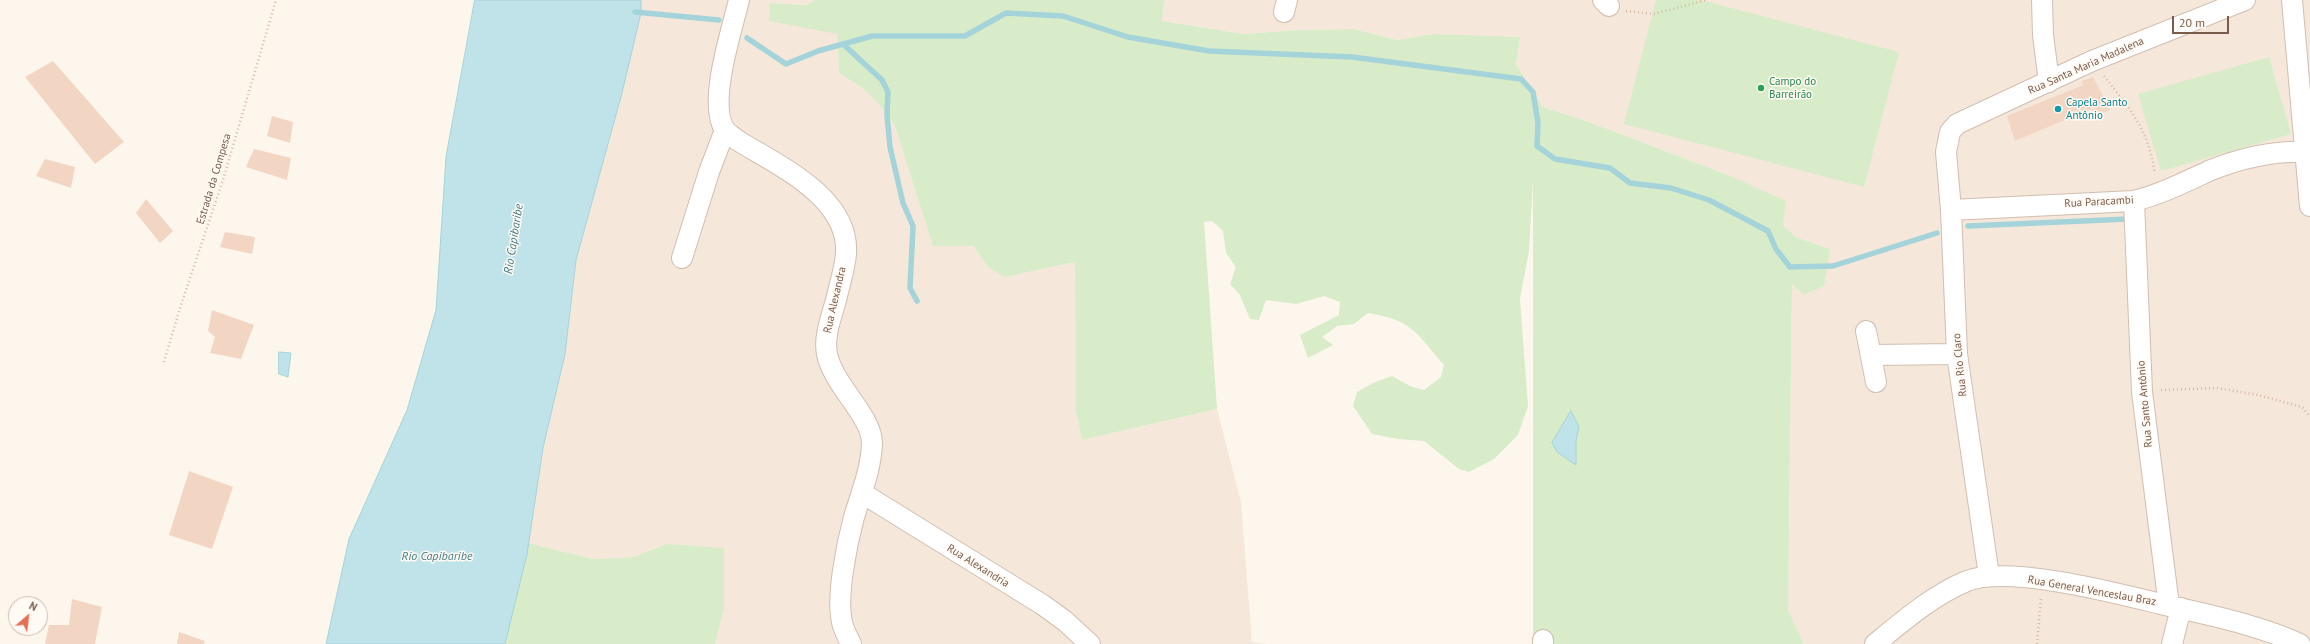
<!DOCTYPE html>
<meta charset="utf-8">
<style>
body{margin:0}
#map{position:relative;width:2310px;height:644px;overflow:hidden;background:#fdf6ec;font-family:"PT Sans",sans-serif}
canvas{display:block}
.north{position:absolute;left:8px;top:596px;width:40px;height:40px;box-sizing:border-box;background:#fffaf3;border:1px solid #cabbb1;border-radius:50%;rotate:28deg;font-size:11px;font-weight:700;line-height:16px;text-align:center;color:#7a5c4d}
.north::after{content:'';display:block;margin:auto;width:14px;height:18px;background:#e76f51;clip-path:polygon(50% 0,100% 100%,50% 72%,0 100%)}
.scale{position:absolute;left:2172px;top:16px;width:57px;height:18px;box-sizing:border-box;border:2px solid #7a5c4d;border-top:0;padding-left:5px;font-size:12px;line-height:14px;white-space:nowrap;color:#7a5c4d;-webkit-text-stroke:3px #fffaf3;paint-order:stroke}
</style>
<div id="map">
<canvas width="2310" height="644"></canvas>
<div class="north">N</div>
<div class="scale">20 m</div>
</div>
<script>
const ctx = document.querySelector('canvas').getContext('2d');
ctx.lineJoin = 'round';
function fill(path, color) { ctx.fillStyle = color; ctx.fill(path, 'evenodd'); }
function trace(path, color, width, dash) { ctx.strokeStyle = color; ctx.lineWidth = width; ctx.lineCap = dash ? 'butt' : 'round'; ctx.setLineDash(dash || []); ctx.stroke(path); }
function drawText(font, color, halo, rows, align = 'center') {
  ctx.font = font + ' "PT Sans",sans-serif'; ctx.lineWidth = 3; ctx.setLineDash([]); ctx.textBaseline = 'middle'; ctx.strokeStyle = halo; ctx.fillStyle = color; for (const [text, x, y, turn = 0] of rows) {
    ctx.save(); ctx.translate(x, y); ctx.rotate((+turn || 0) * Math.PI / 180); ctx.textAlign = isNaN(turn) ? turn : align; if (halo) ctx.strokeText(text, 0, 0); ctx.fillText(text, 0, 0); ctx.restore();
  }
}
const residential = new Path2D(`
 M641 0H814L808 5 770 3 837 34 839 73 864 89 878 103 894 124 933 246H973L989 268 1005 277 1075 262 1076 412 1082 440 1217 409 1241 502 1252 642 1267 644H715L724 608 666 544 634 557 593 559 528 543 543 448 565 354 576 260 622 93 641 13Z
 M1164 0H2310V644H1804L1788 610 1792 284 1830 249 1796 237 1728 175 1589 122 1543 107 1516 64 1520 38 1434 34 1397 40 1354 29 1299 30 1244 34 1162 21Z`);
const green = new Path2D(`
 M814 0H1164L1162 21 1244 34 1299 30 1354 29 1397 40 1434 34 1520 37 1516 64 1543 107 1589 122 1728 175 1786 201 1783 225 1796 237 1830 249 1824 286 1804 295 1792 284 1788 610 1804 644H1551L1533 641V180L1529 251 1520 299 1528 406 1518 435 1494 459 1469 472 1459 469 1424 441 1398 439 1372 434 1353 406 1357 392 1373 383 1392 376 1410 386 1424 390 1441 377 1444 365C1416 333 1413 320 1368 313L1354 324 1337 326 1322 337 1333 345 1308 358 1300 335 1339 315 1340 302 1324 296 1296 304 1266 300 1259 320 1250 319 1240 295 1230 284 1236 267 1226 253 1223 231 1212 221 1204 222 1217 409 1082 440 1076 412 1075 262 1005 277 989 268 973 246H933L894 124 878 103 864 89 839 73 837 34 769 21 770 3 808 5Z
 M1656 0H1701L1899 52 1864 187 1624 124Z
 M2269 57 2291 134 2161 171 2138 94Z
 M528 543 593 559 634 557 666 544 724 548V608L715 644H505Z`);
const water = new Path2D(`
 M475 0H641V13L622 93 576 260 565 354 543 448 527 554 505 644H326L349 539 407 410 436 310 446 157Z
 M279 352 291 353 288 377 279 374Z
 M1571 411 1579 427 1576 441V465L1557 452 1552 443Z`);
const stream = new Path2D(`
 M635 12 719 20
 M747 38 786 64 818 51 872 36H965L1006 13 1063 16 1128 37 1209 51 1352 57 1521 79 1533 92 1538 123 1537 146 1555 159 1610 168 1630 183 1671 188 1709 200 1768 231 1776 249 1790 267 1833 266 1937 233
 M843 44 882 80 888 92 887 115 890 147 903 203 913 226 910 288 917 301
 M1968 226 2128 219`);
const building = new Path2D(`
 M53 61 124 142 95 164 25 77Z
 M2093 77 2110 110 2097 116 2093 108 2015 141 2007 116 2083 85 2082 81Z
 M272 116 293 122 290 143 267 136Z
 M254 149 291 158 287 180 246 167Z
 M45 159 75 167 71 188 36 176Z
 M146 199 173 231 160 243 136 213Z
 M225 232 255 237 252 254 220 247Z
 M212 310 254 325 241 359 210 353 215 337 208 331Z
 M189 471 233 487 212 549 169 535Z
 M72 599 102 607 95 644H45L49 625H69Z
 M179 632 205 641 204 644H177Z`);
const path = new Path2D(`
 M1626 11 1654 14 1706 0
 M2104 76C2131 111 2148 128 2155 174
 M164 362 181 305 223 180 276 0
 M2161 390 2218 388 2258 395 2302 407 2310 417
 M2037 644 2041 598`);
const minor = new Path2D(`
 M739 0C732 30 707 104 725 130 728 134 734 137 737 140 777 165 850 197 846 254 845 266 841 280 838 292 834 311 823 334 827 354 833 385 873 417 872 444 871 469 861 494 854 517 847 543 836 596 842 622 843 629 848 637 851 644
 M1603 0 1609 6
 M2042 0 2043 35 2049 82
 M2292 0 2310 206
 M1284 12 1287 0
 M2134 201 2142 392 2169 606
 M1951 210 2134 201C2161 194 2185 182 2211 170 2241 158 2277 150 2310 152
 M682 258 709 172 725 130
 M1866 331 1876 382
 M1872 355 1957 354
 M862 493 1043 605 1065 621 1090 644
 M1989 576 1957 354 1951 210 1946 152 1950 132 1957 124 2092 61 2245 0
 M1543 640V644
 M1875 644C1903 621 1933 595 1967 581 2009 565 2116 593 2161 604 2208 615 2256 624 2300 644
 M2172 644 2181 608`);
const markers = [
 [1761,88,4,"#2e9e5b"],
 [2058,109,4,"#0f9aa8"]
];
const streetNames = [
 ["Rua Santa Maria Madalena",2086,66,-24],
 ["Estrada da Compesa",214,179,-73],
 ["Rua Paracambi",2099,202,-3],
 ["Rua Alexandra",835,300,-77],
 ["Rua Rio Claro",1960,365,-96],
 ["Rua Santo Antônio",2145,404,-95],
 ["Rua Alexandria",978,566,32],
 ["Rua General Venceslau Braz",2092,591,10]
];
const leisureNames = [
 ["Campo do",1769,82],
 ["Barreirão",1769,95]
];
const cultureNames = [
 ["Capela Santo",2066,103],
 ["Antônio",2066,116]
];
const waterNames = [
 ["Rio Capibaribe",514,239,-81],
 ["Rio Capibaribe",437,557]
];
fill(residential, '#f5e8da');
fill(green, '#d8ecc9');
fill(water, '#bfe3e8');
trace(water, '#a5d3da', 1);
trace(stream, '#a5d3da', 5.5);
fill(building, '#f3d5c3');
trace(minor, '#d1beb0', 22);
trace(path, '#d9b8a5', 2.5, [1, 3]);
trace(minor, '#fff', 20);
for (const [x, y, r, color] of markers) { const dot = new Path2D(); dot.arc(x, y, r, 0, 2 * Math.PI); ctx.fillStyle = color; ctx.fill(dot); trace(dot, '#fffaf3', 1.5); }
drawText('11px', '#7a5c4d', '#fffaf3', streetNames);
drawText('11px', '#27864d', '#fffaf3', leisureNames, 'left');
drawText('11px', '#0d838f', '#fffaf3', cultureNames, 'left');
drawText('italic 12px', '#437c86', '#fffaf3', waterNames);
</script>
